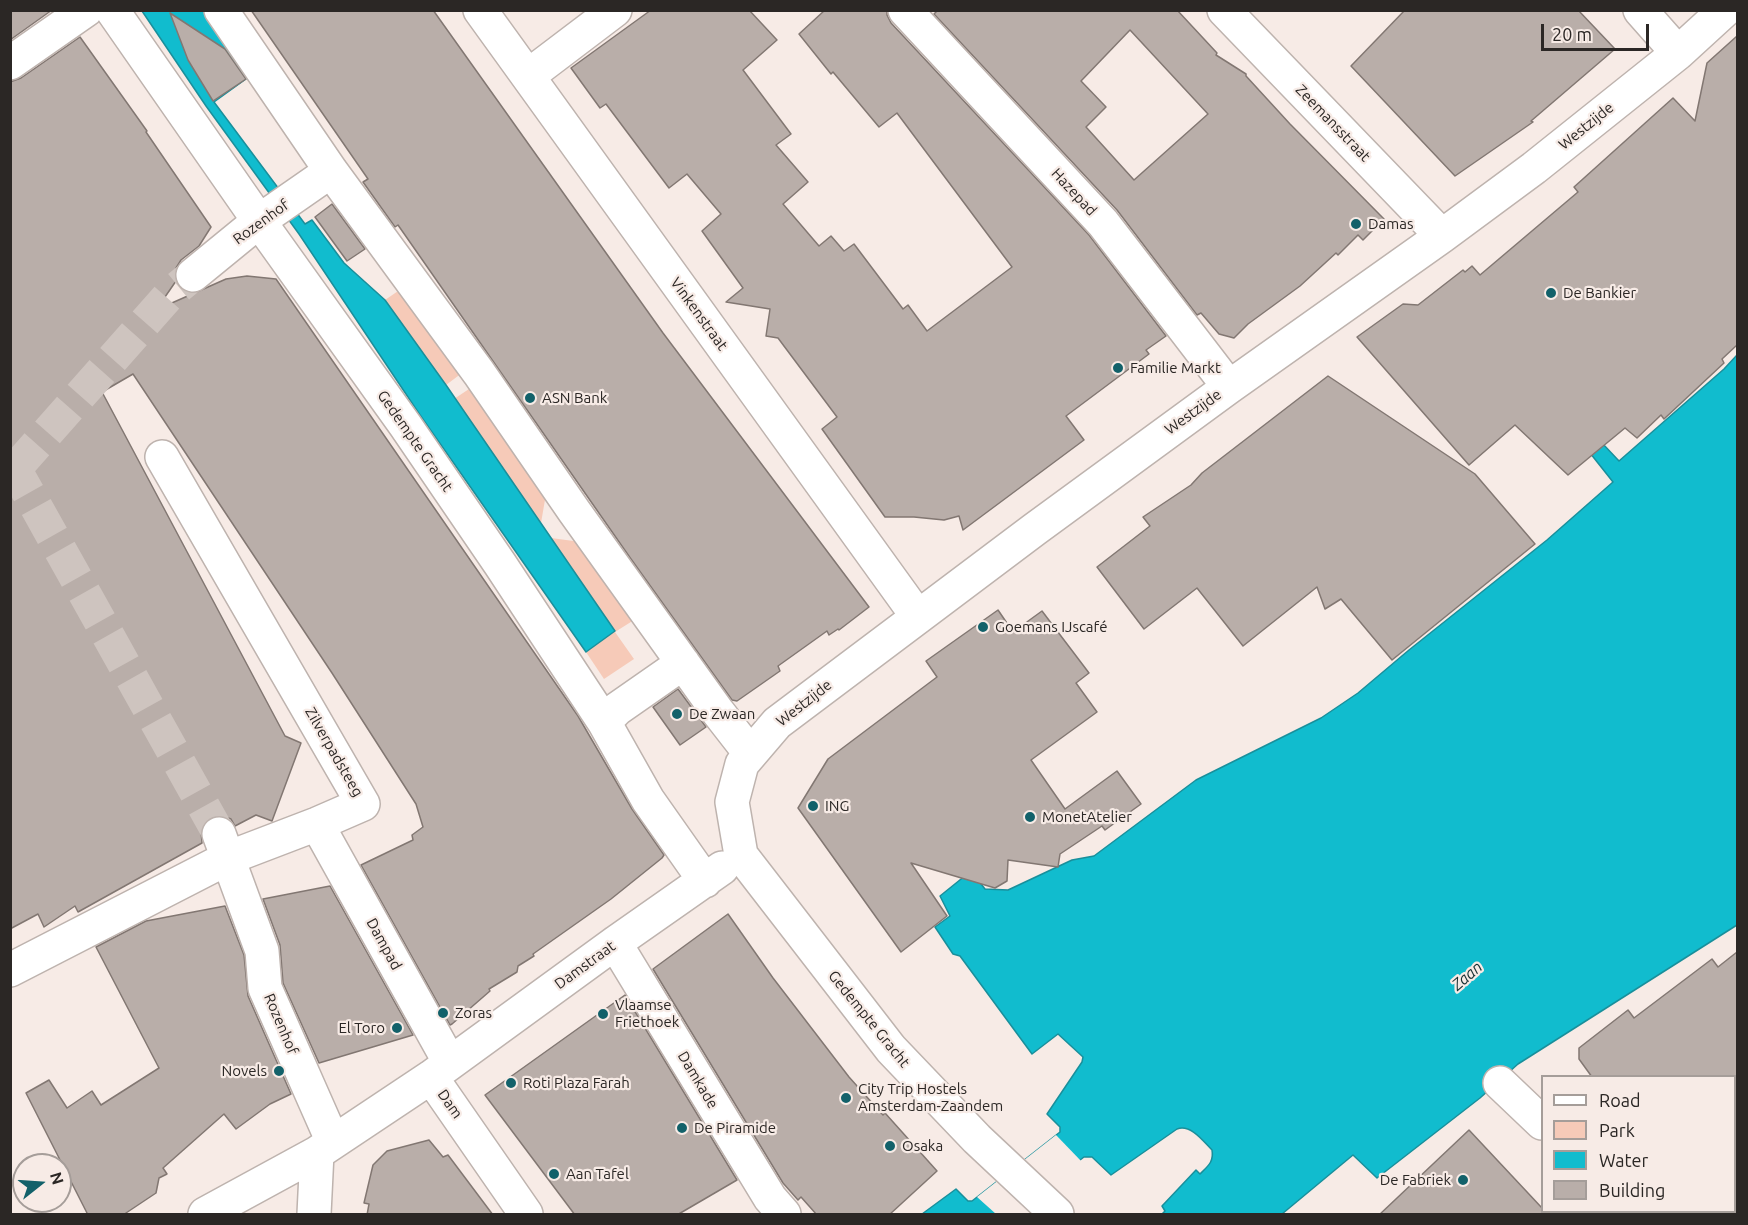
<!DOCTYPE html>
<meta charset="utf-8">
<style>
body{margin:0}
#map{position:relative;width:1748px;height:1225px;overflow:hidden;background:#f7ebe6;font-family:Ubuntu,sans-serif}
canvas{display:block}
.frame{position:absolute;inset:0;border:12px solid #2b2725;pointer-events:none}
.legend{position:absolute;left:1541px;top:1075px;width:195px;height:138px;box-sizing:border-box;background:#f7ebe6;border:2px solid #a59d99;margin:0;padding:8px 10px;list-style:none;font-size:18px;color:#2b2725}
.legend li{display:flex;align-items:center;gap:12px;height:30px}
.legend b{width:30px;border:2px solid #a59d99}
.north{position:absolute;left:12px;top:1153px;width:60px;height:60px;box-sizing:border-box;background:#f7ebe6;border:2px solid #a59d99;border-radius:50%;rotate:73deg;font-size:16px;font-weight:700;line-height:24px;text-align:center;color:#2b2725}
.north::after{content:'';display:block;margin:auto;width:21px;height:27px;background:#12616a;clip-path:polygon(50% 0,100% 100%,50% 72%,0 100%)}
.scale{position:absolute;left:1541px;top:24px;width:108px;height:27px;box-sizing:border-box;border:3px solid #2b2725;border-top:0;padding-left:8px;font-size:18px;line-height:21px;white-space:nowrap;color:#2b2725;-webkit-text-stroke:4px #f7ebe6;paint-order:stroke}
</style>
<div id="map">
<canvas width="1748" height="1225"></canvas>
<div class="frame"></div>
<ul class="legend">
<li><b style="height:8px;background:#fff"></b>Road</li>
<li><b style="height:16px;background:#f6cab8"></b>Park</li>
<li><b style="height:16px;background:#11bcce"></b>Water</li>
<li><b style="height:16px;background:#b9aea9"></b>Building</li>
</ul>
<div class="north">N</div>
<div class="scale">20 m</div>
</div>
<script>
const ctx = document.querySelector('canvas').getContext('2d');
ctx.lineJoin = 'round';
function fill(path, color) { ctx.fillStyle = color; ctx.fill(path, 'evenodd'); }
function trace(path, color, width, dash) { ctx.strokeStyle = color; ctx.lineWidth = width; ctx.lineCap = dash ? 'butt' : 'round'; ctx.setLineDash(dash || []); ctx.stroke(path); }
function drawText(font, color, halo, rows, align = 'center') {
  ctx.font = font + ' Ubuntu,sans-serif'; ctx.lineWidth = 4.5; ctx.setLineDash([]); ctx.textBaseline = 'middle'; ctx.strokeStyle = halo; ctx.fillStyle = color; for (const [text, x, y, turn = 0] of rows) {
    ctx.save(); ctx.translate(x, y); ctx.rotate((+turn || 0) * Math.PI / 180); ctx.textAlign = isNaN(turn) ? turn : align; if (halo) ctx.strokeText(text, 0, 0); ctx.fillText(text, 0, 0); ctx.restore();
  }
}
const green = new Path2D(`
 M401 289 462 373 446 385 385 300Z
 M472 387 546 494 541 523 454 399Z
 M551 538 581 542 634 620 615 632 634 659 604 679 586 652 615 631Z`);
const water = new Path2D(`
 M142 11H211L257 71 214 102 305 224 312 220 344 263 385 300 446 385 615 631 586 652 420 415 299 234 206 106Z
 M1737 355V925L1518 1064 1480 1098 1377 1178 1353 1155 1282 1214H1162L1165 1211 1162 1206 1196 1170 1200 1174C1208 1166 1214 1162 1212 1150 1203 1141 1191 1124 1177 1129L1111 1175 1092 1157H1084L1010 1214H922L956 1189 968 1201H972L1060 1132V1127L1047 1114 1082 1062 1083 1057 1058 1034 1032 1054 960 956 953 954 935 927 950 916 940 896 971 871 985 889 1008 890 1072 860 1094 856 1196 780 1321 718 1358 693 1409 650 1547 540 1613 482 1575 434 1586 426 1619 461 1724 369Z`);
const pier = new Path2D(`
 M1056 1135 1082 1162 1015 1214H996L977 1197Z`);
const building = new Path2D(`
 M10 10H52L10 40Z
 M251 10H433L663 333 869 607 839 630 838 629 829 635 827 631 778 666 780 671 737 701 732 700 631 559 398 225 395 227 363 182 368 179Z
 M651 10H749L777 40 743 70 791 134 776 145 808 182 783 204 819 246 831 236 844 251 854 244 903 309 908 305 927 331 1012 267 897 113 879 127 833 72 831 74 799 34 825 10H887V15L891 23 1089 235 1166 336 1146 350 1149 354 1066 416 1084 440 963 530 959 516 944 520 914 517H885L822 429 837 417 778 338 766 336 770 309 726 302 743 288 702 231 721 214 687 174 669 188 606 104 600 108 571 68Z
 M938 10H1177L1217 53 1216 55 1246 74V76L1290 124 1384 219 1363 240 1358 235 1338 255 1336 253 1300 286 1248 324 1234 338 1219 334 1201 313 1197 315 1117 210 934 14ZM1130 30 1208 114 1134 180 1086 127 1106 107 1081 81Z
 M1405 10H1578L1615 49 1531 121 1533 122 1455 176 1351 66Z
 M170 13 225 49 246 79 213 101 188 60Z
 M1737 36V345L1722 359 1724 363 1664 419 1661 415 1637 438 1625 428 1568 475 1515 425 1469 465 1357 337 1403 304 1418 305 1463 270 1465 272 1472 266 1480 275 1578 192 1574 187 1673 98 1695 121 1707 63Z
 M80 37 147 131 146 132 211 227 199 246 181 260 176 268V281L156 310 226 279 247 276 276 279 578 716 632 809 664 855 662 858 611 899 533 954 534 956 518 966 517 972 489 989 490 991 452 1024 450 1025 361 865 413 840 412 835 423 827 416 804 332 673 133 374 102 392 285 736 301 743 272 821 256 815 235 826 231 819 223 816 212 817 205 822 201 830 202 843 78 912 75 906 44 927 38 914 10 929V82L21 78Z
 M332 204 365 249 347 261 315 217Z
 M1328 376 1475 474 1535 544 1392 660 1341 599 1325 609 1317 587 1243 646 1197 588 1144 629 1097 567 1150 526 1143 517 1191 485 1202 473Z
 M998 610 1013 632 1042 611 1089 673 1076 683 1097 712 1031 760 1065 809 1117 771 1141 804 1105 830 1102 826 1060 854 1058 867 1008 860 1007 881 995 888 911 863 947 916 901 952 798 808 828 759 937 677 926 661Z
 M678 689 706 727 680 745 653 707Z
 M330 886 413 1035 319 1063 283 983 280 945 263 899Z
 M225 906 244 955 248 996 291 1094 270 1104 236 1129 224 1114 163 1168 167 1174 159 1178 156 1193 123 1215H88L26 1093 49 1080 67 1108 92 1091 101 1105 159 1068 96 947 146 921Z
 M728 914 773 978 849 1077 883 1115 885 1113 937 1171 889 1215H817L801 1197 798 1200 783 1183 653 969Z
 M1737 952V1077H1592L1579 1059V1048L1628 1010 1634 1018 1712 959 1718 967Z
 M625 995 737 1180 677 1215H575L485 1095Z
 M1469 1130 1542 1208V1212H1546L1549 1215H1379Z
 M429 1140 443 1157 448 1155 493 1215H367L369 1204 364 1203 373 1165 387 1151Z`);
const minorTunnel = new Path2D(`
 M10 467 15 469 219 834
 M15 469 171 293 193 275`);
const minor = new Path2D(`
 M112 10 259 221 405 425 500 564 604 722 648 800 705 881
 M221 10 331 171 479 373 574 511 718 712 750 753
 M480 10 918 617
 M905 10 1103 223 1229 387
 M1224 10 1442 236
 M1640 10 1678 53
 M10 63 86 10
 M528 76 615 10
 M193 275 259 221 331 171
 M604 722 617 709 683 663
 M317 824 450 1063
 M219 834 262 951 265 988 333 1142
 M615 943 770 1198 784 1214
 M10 970 228 858 317 824 363 804 162 457
 M431 1077 526 1214
 M1500 1083 1542 1123
 M1636 1212 1639 1214
 M205 1214 317 1153 431 1077 615 943 722 868
 M314 1214 317 1153
 M1057 1214 977 1139 891 1049 741 855 732 802 742 764 777 723 1035 529 1229 387 1442 236 1534 168 1678 53 1725 10`);
const markers = [
 [1356,224,6,"#12616a"],
 [1551,293,6,"#12616a"],
 [1118,368,6,"#12616a"],
 [530,398,6,"#12616a"],
 [983,627,6,"#12616a"],
 [677,714,6,"#12616a"],
 [813,806,6,"#12616a"],
 [1030,817,6,"#12616a"],
 [443,1013,6,"#12616a"],
 [603,1014,6,"#12616a"],
 [397,1028,6,"#12616a"],
 [279,1071,6,"#12616a"],
 [511,1083,6,"#12616a"],
 [846,1098,6,"#12616a"],
 [682,1128,6,"#12616a"],
 [890,1146,6,"#12616a"],
 [554,1174,6,"#12616a"],
 [1463,1180,6,"#12616a"]
];
const streetNames = [
 ["Zeemansstraat",1333,123,46],
 ["Westzijde",1586,126,-39],
 ["Hazepad",1074,192,47],
 ["Rozenhof",261,222,-36],
 ["Vinkenstraat",699,314,54],
 ["Westzijde",1193,412,-36],
 ["Gedempte Gracht",415,441,55],
 ["Westzijde",804,703,-38],
 ["Zilverpadsteeg",334,752,60],
 ["Dampad",384,944,61],
 ["Damstraat",585,965,-36],
 ["Gedempte Gracht",869,1019,51],
 ["Rozenhof",281,1024,67],
 ["Damkade",698,1080,59],
 ["Dam",450,1104,55]
];
const poiNames = [
 ["Damas",1368,224],
 ["De Bankier",1563,293],
 ["Familie Markt",1130,368],
 ["ASN Bank",542,398],
 ["Goemans IJscafé",995,627],
 ["De Zwaan",689,714],
 ["ING",825,806],
 ["MonetAtelier",1042,817],
 ["Vlaamse",615,1005],
 ["Friethoek",615,1022],
 ["Zoras",455,1013],
 ["El Toro",385,1028,"right"],
 ["Novels",267,1071,"right"],
 ["Roti Plaza Farah",523,1083],
 ["City Trip Hostels",858,1089],
 ["Amsterdam-Zaandem",858,1106],
 ["De Piramide",694,1128],
 ["Osaka",902,1146],
 ["Aan Tafel",566,1174],
 ["De Fabriek",1451,1180,"right"]
];
const waterNames = [
 ["Zaan",1467,976,-41]
];
fill(green, '#f6cab8');
fill(water, '#11bcce');
trace(water, '#198f9b', 1.5);
fill(pier, '#f7ebe6');
fill(building, '#b9aea9');
trace(building, '#827772', 1.5);
trace(minorTunnel, '#cec4bf', 33, [33, 16]);
trace(minor, '#beb3ae', 36);
trace(minor, '#fff', 33);
for (const [x, y, r, color] of markers) { const dot = new Path2D(); dot.arc(x, y, r, 0, 2 * Math.PI); ctx.fillStyle = color; ctx.fill(dot); trace(dot, '#f7ebe6', 2); }
drawText('15px', '#2b2725', '#f7ebe6', streetNames);
drawText('15px', '#2b2725', '#f7ebe6', poiNames, 'left');
drawText('italic 16px', '#172f32', '#f7ebe6', waterNames);
</script>
